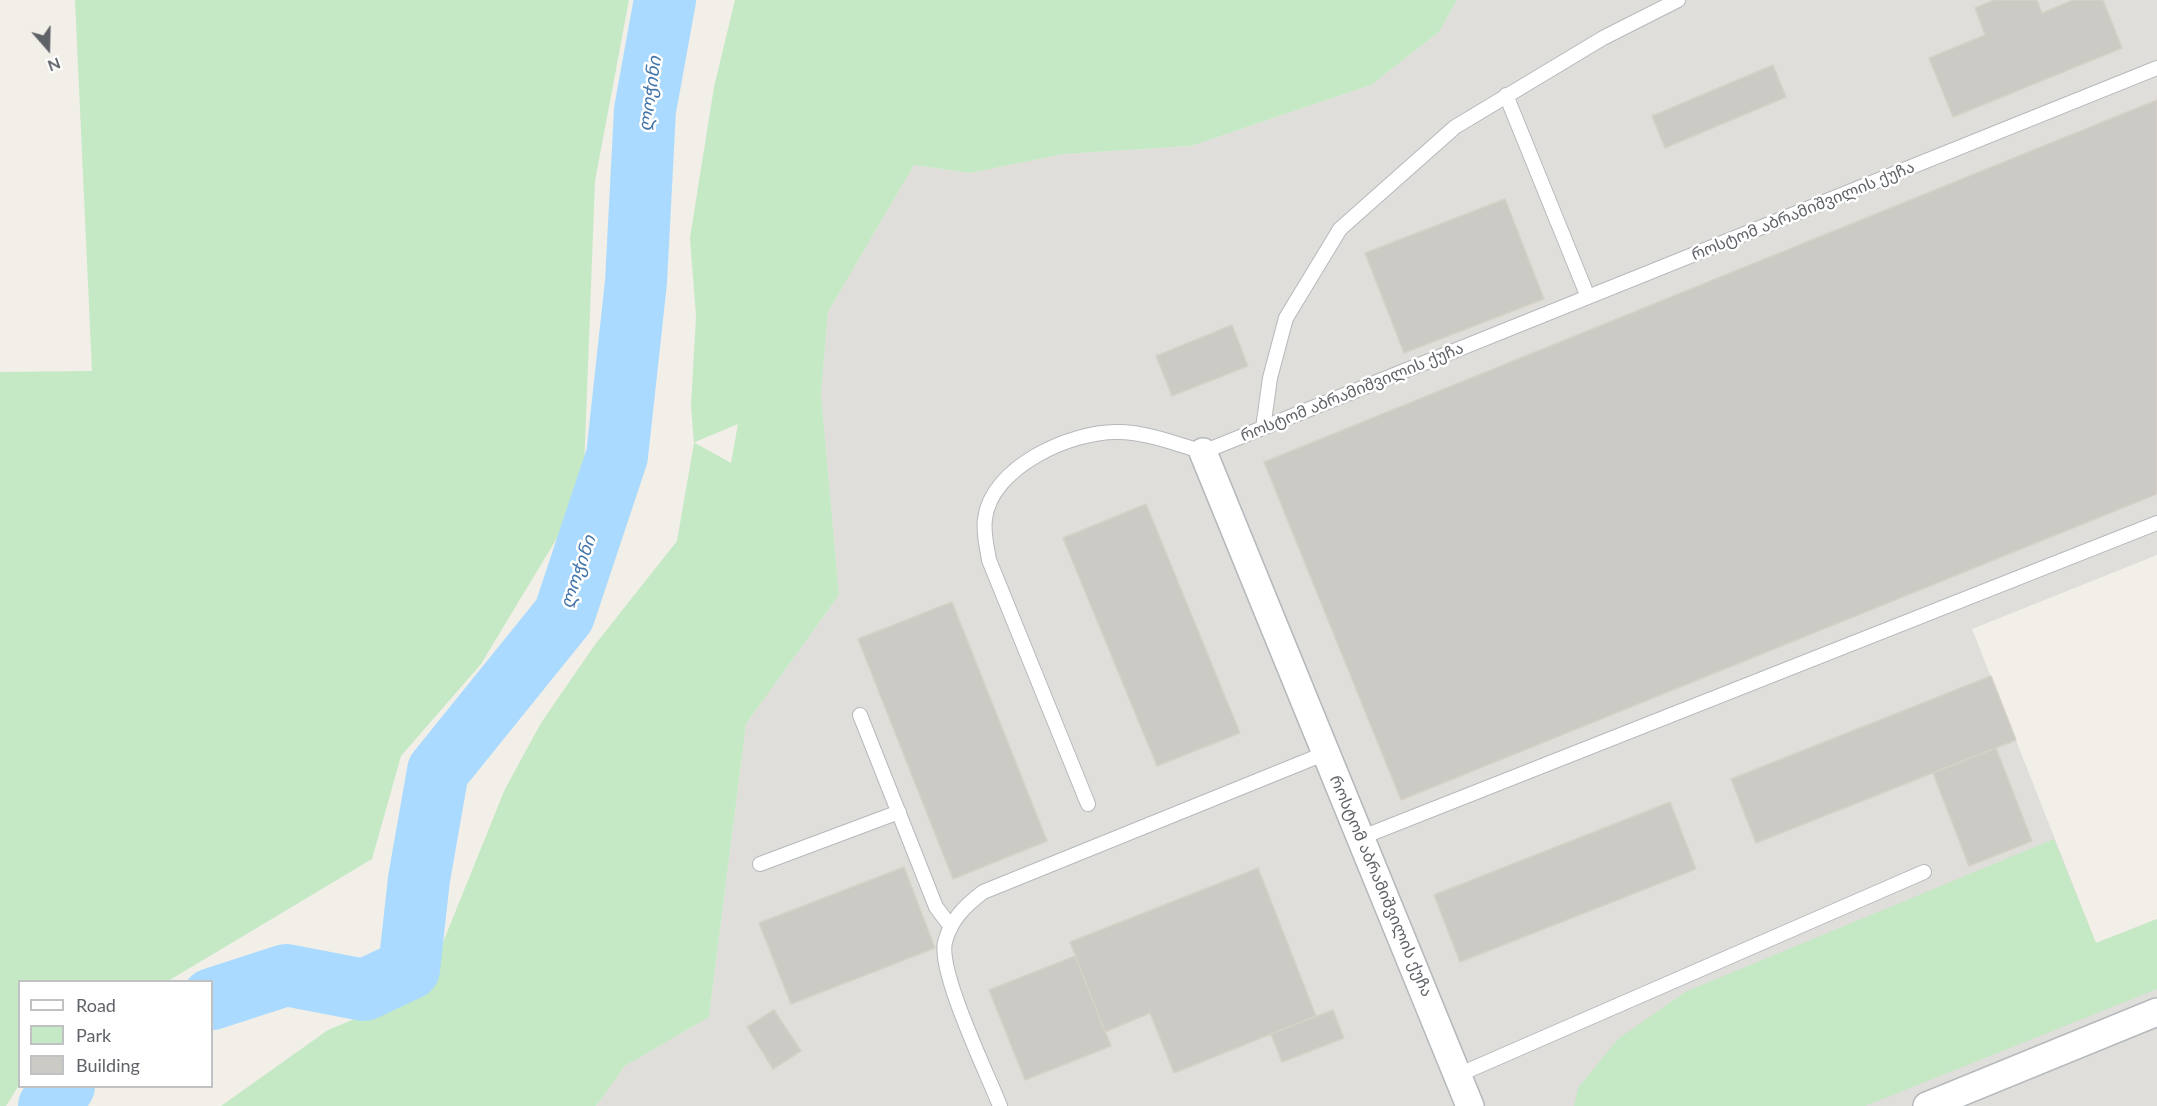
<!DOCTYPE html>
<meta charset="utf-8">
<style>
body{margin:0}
#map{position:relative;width:2157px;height:1106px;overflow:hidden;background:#f1efe8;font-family:Lato,sans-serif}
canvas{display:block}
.legend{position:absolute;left:18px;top:980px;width:195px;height:108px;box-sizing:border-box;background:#fff;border:2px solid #bfc1c3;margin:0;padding:8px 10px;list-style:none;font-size:18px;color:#5f6368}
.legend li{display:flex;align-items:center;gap:12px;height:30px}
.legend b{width:30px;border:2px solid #bfc1c3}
.north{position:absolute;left:18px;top:18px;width:60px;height:60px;-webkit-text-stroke:4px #fff;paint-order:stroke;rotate:160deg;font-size:16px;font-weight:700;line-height:24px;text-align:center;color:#5f6368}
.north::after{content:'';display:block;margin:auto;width:21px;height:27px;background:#5f6368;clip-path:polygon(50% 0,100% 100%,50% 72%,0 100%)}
</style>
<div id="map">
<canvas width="2157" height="1106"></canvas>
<ul class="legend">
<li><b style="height:8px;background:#fff"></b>Road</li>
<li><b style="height:16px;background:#c5e8c5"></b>Park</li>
<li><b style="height:16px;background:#cccac5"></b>Building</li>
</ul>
<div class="north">N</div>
</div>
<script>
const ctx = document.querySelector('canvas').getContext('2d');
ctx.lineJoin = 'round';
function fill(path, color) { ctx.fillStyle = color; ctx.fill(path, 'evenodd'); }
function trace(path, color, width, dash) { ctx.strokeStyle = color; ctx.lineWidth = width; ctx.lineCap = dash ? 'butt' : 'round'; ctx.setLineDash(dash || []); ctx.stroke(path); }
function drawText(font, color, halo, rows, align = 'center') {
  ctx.font = font + ' Lato,"Noto Sans Georgian",sans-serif'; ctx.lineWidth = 5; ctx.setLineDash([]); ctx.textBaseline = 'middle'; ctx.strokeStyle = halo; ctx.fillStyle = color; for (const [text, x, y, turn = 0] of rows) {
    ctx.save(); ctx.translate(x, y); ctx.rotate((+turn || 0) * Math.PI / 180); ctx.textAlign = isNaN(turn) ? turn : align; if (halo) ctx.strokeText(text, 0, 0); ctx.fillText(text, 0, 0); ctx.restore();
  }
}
const industrial = new Path2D(`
 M1457 0H2157V555L1972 629 2096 943 2157 919V1106H596L625 1066 709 1017 746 724 839 595 821 394 828 312 914 165 970 173 1064 154 1191 146 1371 85 1439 32Z`);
const green = new Path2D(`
 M75 0H629L595 181 583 495 481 664 401 756 372 859 168 981 20 982 19 1085 6 1106H0V372L92 371Z
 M735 0H1457L1439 32 1371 85 1191 146 1064 154 970 173 914 165 828 312 821 394 839 595 746 724 709 1017 625 1066 596 1106H221L328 1030 396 1002 431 972 505 789 541 723 594 646 677 541 694 443 691 406 696 316 690 238 714 87ZM738 424 731 463 695 443V442Z
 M2054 839 2096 943 2157 919V989L1865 1106H1574L1578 1088 1618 1039 1685 992Z`);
const river = new Path2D(`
 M212 999 286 975 364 990 409 969 419 879 438 771 564 615 617 456 636 282 645 110 665 0
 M49 1106 64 1086`);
const building = new Path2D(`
 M1994 0H2037L2042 13 2073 0H2103L2122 48 1953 117 1929 58 1985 35 1975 8Z
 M1773 65 1786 97 1665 148 1652 116Z
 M2157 100V494L1401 800 1264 462Z
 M1505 199 1544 299 1404 353 1365 253Z
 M1232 325 1248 366 1172 396 1156 356Z
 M1146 504 1240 733 1157 766 1063 538Z
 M952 602 1047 841 953 879 858 639Z
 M1991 676 2016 740 1756 843 1731 779Z
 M1996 748 2032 841 1969 866 1933 773Z
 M1670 802 1696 869 1460 962 1434 895Z
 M904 867 935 948 791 1004 759 923Z
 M1258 868 1316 1016 1174 1073 1150 1013 1105 1032 1070 942Z
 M1075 956 1111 1046 1025 1080 989 990Z
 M774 1010 801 1051 773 1069 747 1027Z
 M1333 1010 1344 1038 1282 1062 1271 1034Z`);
const service = new Path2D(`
 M1506 95 1588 297
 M1263 428 1270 378 1286 318 1340 229 1455 127 1603 38 1678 0
 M860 715 936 907 951 927
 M1088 804 989 560C987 547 983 533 985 519 991 467 1071 431 1118 432 1146 432 1177 444 1203 452L2157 68
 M1360 838 2157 523
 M760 864 899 812
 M1458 1075 1924 872
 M1000 1106C987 1073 938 972 945 942 951 919 965 906 983 892L1326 753`);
const minor = new Path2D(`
 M1203 452 1470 1106
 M1927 1106 2157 1012`);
const streetNames = [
 ["როსტომ აბრამიშვილის ქუჩა",1803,211,-22],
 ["როსტომ აბრამიშვილის ქუჩა",1352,392,-22],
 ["როსტომ აბრამიშვილის ქუჩა",1381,886,67]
];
const waterNames = [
 ["ლოჭინი",650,94,-82],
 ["ლოჭინი",578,572,-71]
];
fill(industrial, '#e0deda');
fill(green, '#c5e8c5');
trace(river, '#aadaff', 62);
fill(building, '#cccac5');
trace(building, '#d6d1c6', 1.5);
trace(service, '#b5b8bc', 16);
trace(minor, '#b5b8bc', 30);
trace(service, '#fff', 14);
trace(minor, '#fff', 27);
drawText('16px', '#5f6368', '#fff', streetNames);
drawText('italic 18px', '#4174aa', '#fff', waterNames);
</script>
